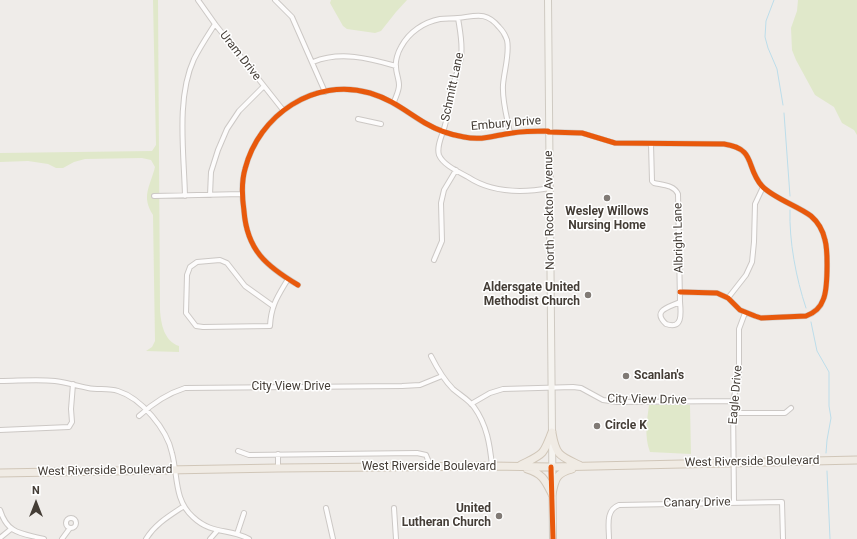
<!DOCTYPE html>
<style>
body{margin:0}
#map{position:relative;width:857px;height:539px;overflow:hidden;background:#efece9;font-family:Roboto,sans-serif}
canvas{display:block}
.north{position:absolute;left:16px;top:483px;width:40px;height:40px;-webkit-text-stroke:3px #fff;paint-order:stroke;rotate:0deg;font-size:11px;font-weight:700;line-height:16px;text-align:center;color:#443d36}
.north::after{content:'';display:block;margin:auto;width:14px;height:18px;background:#443d36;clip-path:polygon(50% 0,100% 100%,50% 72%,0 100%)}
</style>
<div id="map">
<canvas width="857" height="539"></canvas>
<div class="north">N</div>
</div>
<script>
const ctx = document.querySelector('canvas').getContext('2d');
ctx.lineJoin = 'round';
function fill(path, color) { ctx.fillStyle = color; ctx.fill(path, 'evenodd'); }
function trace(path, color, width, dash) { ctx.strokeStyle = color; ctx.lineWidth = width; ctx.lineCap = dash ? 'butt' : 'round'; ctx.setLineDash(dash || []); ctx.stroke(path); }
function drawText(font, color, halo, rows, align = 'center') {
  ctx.font = font + ' Roboto,sans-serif'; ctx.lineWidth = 3; ctx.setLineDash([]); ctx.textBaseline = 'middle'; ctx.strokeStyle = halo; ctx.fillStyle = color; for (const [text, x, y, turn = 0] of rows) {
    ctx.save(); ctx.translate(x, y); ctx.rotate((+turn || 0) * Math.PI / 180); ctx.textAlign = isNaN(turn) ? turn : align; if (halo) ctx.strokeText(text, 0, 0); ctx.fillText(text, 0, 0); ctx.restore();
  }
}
const green = new Path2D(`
 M153 0H158L160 310C161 324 164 341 179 346V352L146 351 152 347 155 341 153 215C141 196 150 187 155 167L151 160 142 158 85 159 74 162 63 168H56L48 164 28 161 0 162V153L152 151 156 145Z
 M331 0H407L396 12 381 31 375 33 347 29 343 26 330 3Z
 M798 0H857V135L854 130 842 123 834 107 815 95 796 60 792 50 791 28 797 11Z
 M649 405H690L691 454 650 452C644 436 647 421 649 405Z`);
const stream = new Path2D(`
 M774 0 766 21 765 37 768 48 777 69 783 105
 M784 113 790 196
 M790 210C789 241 796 278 806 308
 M811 322 817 351 829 372V406L831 418 827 440 826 453
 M827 471 830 539`);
const street = new Path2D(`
 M198 0 215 24 283 110
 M275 0 292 17 325 92
 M458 18C460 31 463 44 461 57 459 70 453 82 450 95 447 105 448 116 445 125 443 134 436 146 439 155 443 165 459 172 468 177 492 193 522 193 550 188
 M313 62C340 51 368 58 396 66
 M394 102C396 96 399 91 399 85 399 79 396 73 396 67 395 61 398 52 401 47 409 32 424 22 440 19 446 18 452 19 458 18 476 16 486 11 499 27 503 31 505 34 507 40 510 53 504 71 503 85 502 101 507 117 510 133
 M358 119 381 124
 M548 132 582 133 615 143 724 144C757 149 745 167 762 186 773 198 798 206 811 216 818 222 823 231 825 240 828 251 828 290 823 300 820 309 814 313 806 316L761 318 755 316 740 310 728 298 717 293 680 292
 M651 144 652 181 654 183C663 185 674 185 678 194L680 302C681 313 683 330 666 324 651 310 670 307 680 302
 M210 195 211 172 218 150 227 129 239 111 264 86
 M154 196 242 194
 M185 196C184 153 176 98 194 59 200 47 208 35 215 24
 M434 260 442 241 441 203 444 190 456 170
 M298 285C266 266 247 250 244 211 242 197 241 183 245 169 259 115 314 77 370 93 393 100 405 111 425 123 437 130 451 135 464 137 483 141 495 135 512 133 524 131 536 131 548 131
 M728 298 746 275 752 262 754 242 755 204 763 187
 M273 306 245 286 227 263 220 260 197 262 190 267 187 275 186 313 196 326 203 327 270 326C271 305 278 296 288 279
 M431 356C437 368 443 379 453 389 460 395 469 400 474 407 487 425 490 445 492 466
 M0 381C18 381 37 379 55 381 66 382 76 386 88 388 98 390 108 388 118 391 141 398 167 429 172 453 178 476 174 500 193 517 212 535 229 528 249 539
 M471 404 490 393 503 389 573 387 581 388 603 400 617 402 733 401
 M733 413H785L791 408
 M139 416C153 403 166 394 185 388L402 386 420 385 442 376
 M0 430 69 427 72 422 71 409 73 384
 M238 451 249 455 417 453 426 455 431 467
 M278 468V454
 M734 503 733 401 739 376V329L745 313
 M326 508 333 539
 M394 508 396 539
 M0 510C8 535 22 533 44 539
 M66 523a5 5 0 1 1 10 0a5 5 0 1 1-10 0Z
 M237 534 244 513
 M0 538 11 529
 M62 539 70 528
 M146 539C155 524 169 516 184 506
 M210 539 217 531
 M609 539C609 527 605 510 619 505L782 502 783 539`);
const secondary = new Path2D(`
 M548 0 553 539`);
const primary = new Path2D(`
 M552 433C556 456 560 456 579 465
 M521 465C543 454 543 456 552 432
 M527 469C543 474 545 480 552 494
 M0 473 278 468 492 466 551 467 857 460
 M552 494C555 479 556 473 572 469`);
const cycleway = new Path2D(`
 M548 132 582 133 615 143 724 144C757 149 745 167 762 186 773 198 798 206 811 216 818 222 823 231 825 240 828 251 828 290 823 300 820 309 814 313 806 316L761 318 755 316 740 310 728 298 717 293 680 292
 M298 285C266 266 247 250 244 211 242 197 241 183 245 169 259 115 314 77 370 93 393 100 405 111 425 123 437 130 451 135 464 137 483 141 495 135 512 133 524 131 536 131 548 131
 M551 467 553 539`);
const markers = [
 [607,198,4,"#807a75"],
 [588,295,4,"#807a75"],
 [626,376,4,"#807a75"],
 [597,426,4,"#807a75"],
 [499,516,4,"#807a75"]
];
const streetNames = [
 ["Uram Drive",240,56,52],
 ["Schmitt Lane",453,87,-78],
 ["Embury Drive",506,124,-5],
 ["North Rockton Avenue",550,210,-91],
 ["Albright Lane",679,238,-91],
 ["City View Drive",291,387],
 ["Eagle Drive",736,395,-85],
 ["City View Drive",647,400,1],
 ["West Riverside Boulevard",752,462,-1],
 ["West Riverside Boulevard",429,467],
 ["West Riverside Boulevard",105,471,-1],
 ["Canary Drive",697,503,-1]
];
const poiNames = [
 ["Wesley Willows",607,212,"center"],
 ["Nursing Home",607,226,"center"],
 ["Aldersgate United",580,288],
 ["Methodist Church",580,302],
 ["Scanlan's",634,376,"left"],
 ["Circle K",605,426,"left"],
 ["United",491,509],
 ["Lutheran Church",491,523]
];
fill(green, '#e0e8ca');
trace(stream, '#bcddea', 1);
trace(street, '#ccc8c5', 6);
trace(secondary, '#cfcac2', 8);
trace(primary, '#d0c6b8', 9);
trace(street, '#fdfcfc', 4);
trace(secondary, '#f5f3ef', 6);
trace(primary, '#f0ebe4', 7);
trace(cycleway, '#e8590c', 5);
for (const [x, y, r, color] of markers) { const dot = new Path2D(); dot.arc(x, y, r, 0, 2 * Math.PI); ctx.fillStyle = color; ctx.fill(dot); trace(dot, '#fff', 1.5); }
drawText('12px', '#443d36', '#fff', streetNames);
drawText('bold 12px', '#443d36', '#fff', poiNames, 'right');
</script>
